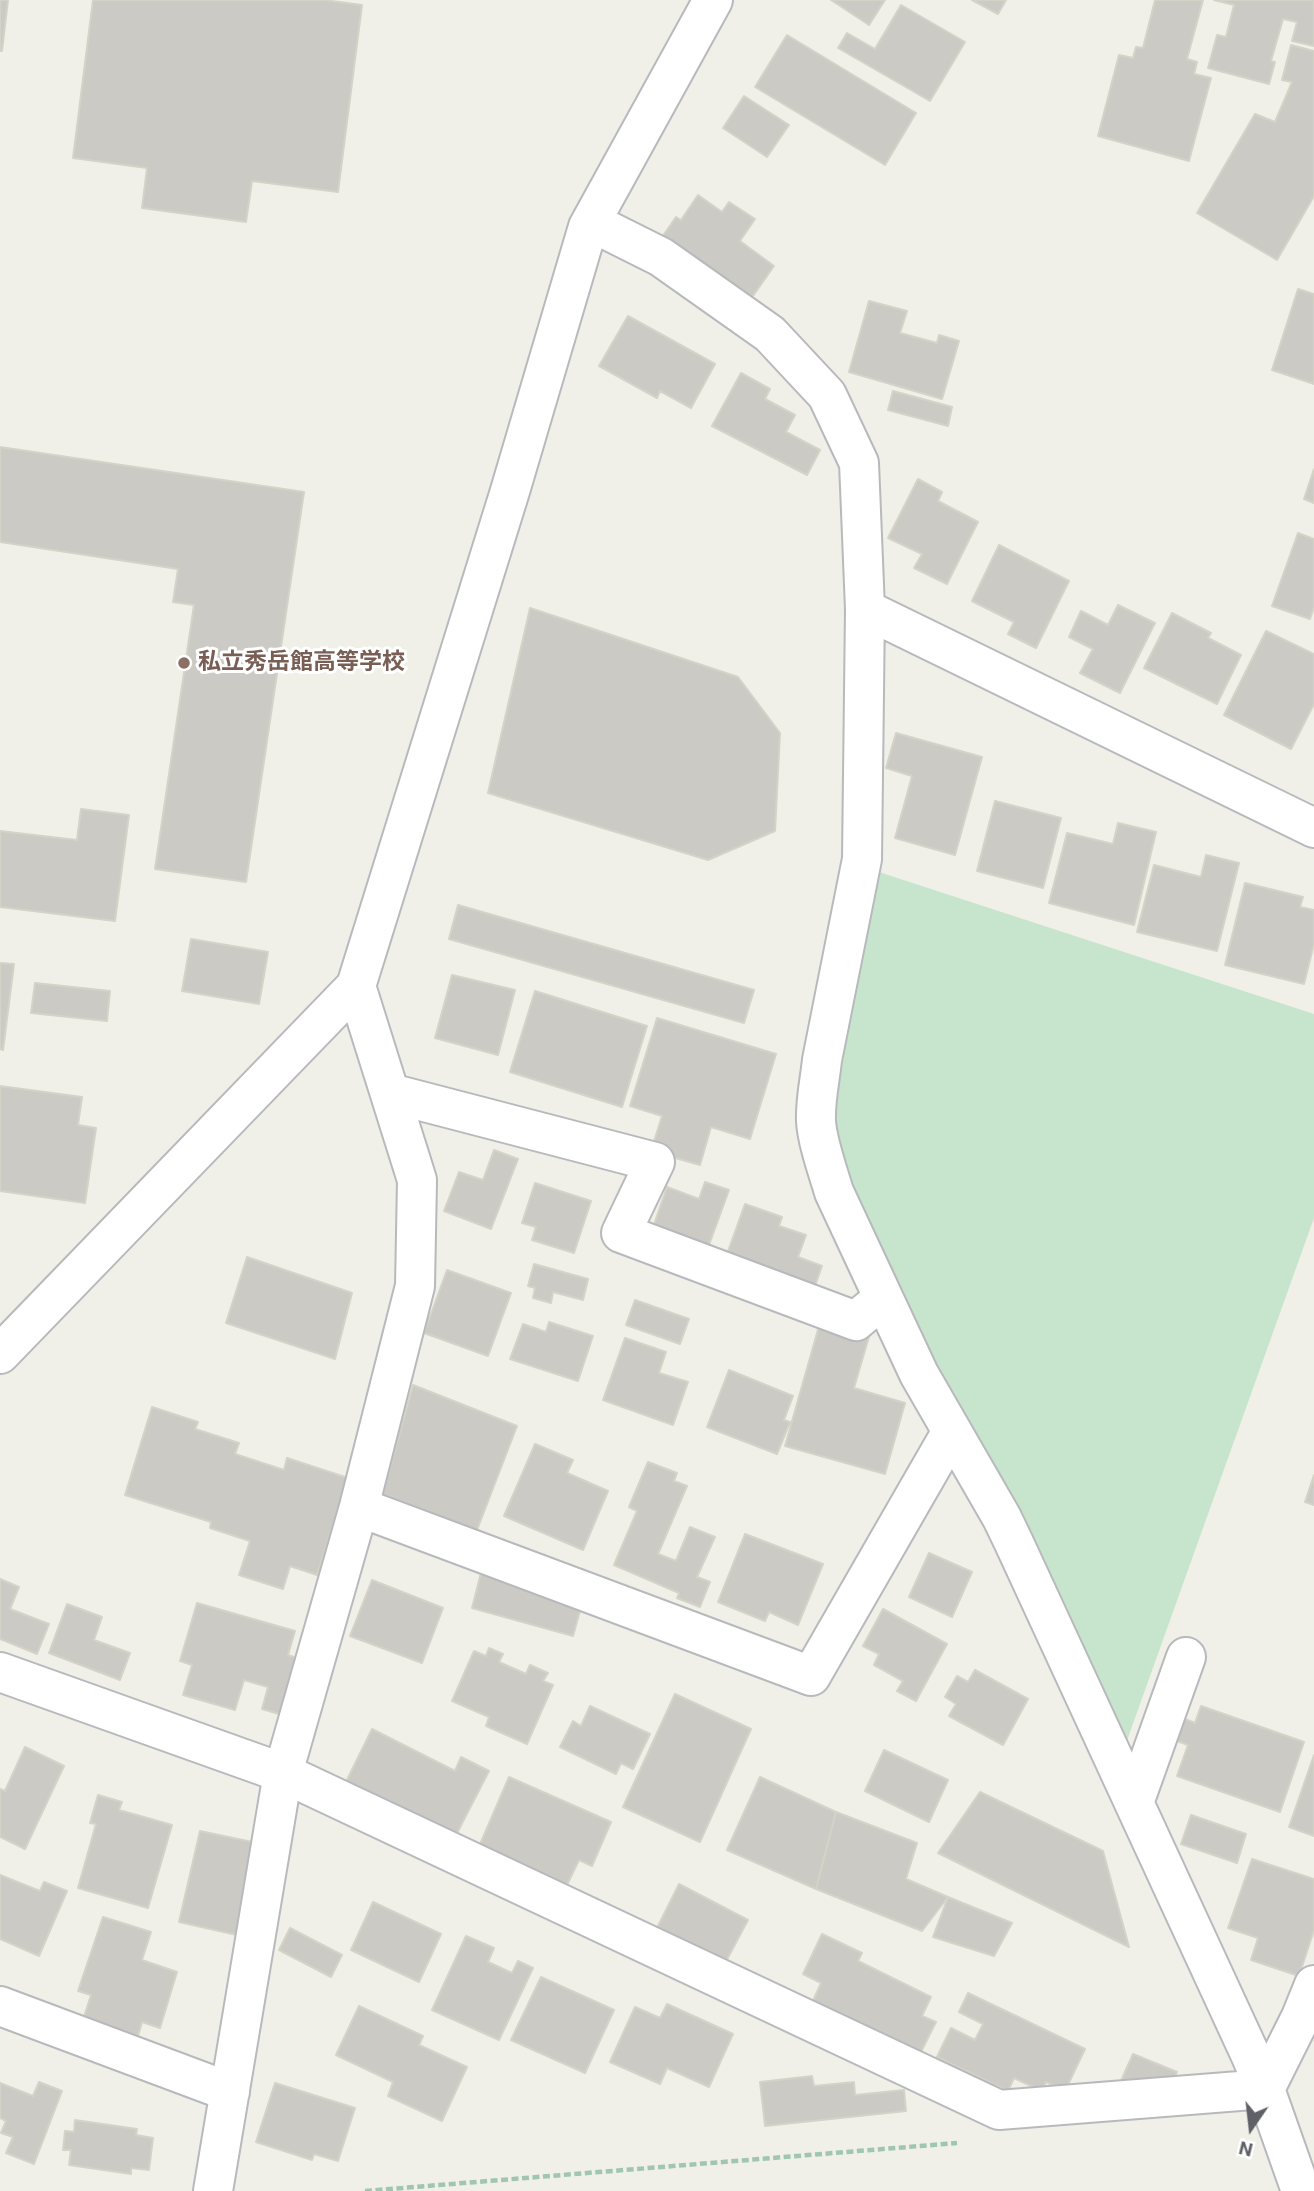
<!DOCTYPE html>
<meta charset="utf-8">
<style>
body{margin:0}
#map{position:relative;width:1314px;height:2191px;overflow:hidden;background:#f0f0e8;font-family:Roboto,sans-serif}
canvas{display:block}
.north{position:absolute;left:1216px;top:2093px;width:70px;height:70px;-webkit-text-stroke:5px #fff;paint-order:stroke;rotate:194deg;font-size:19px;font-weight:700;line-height:28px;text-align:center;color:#5f6167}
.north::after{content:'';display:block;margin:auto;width:24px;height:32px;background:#5f6167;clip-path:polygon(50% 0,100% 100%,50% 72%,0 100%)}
</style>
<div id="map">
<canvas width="1314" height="2191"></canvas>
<div class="north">N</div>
</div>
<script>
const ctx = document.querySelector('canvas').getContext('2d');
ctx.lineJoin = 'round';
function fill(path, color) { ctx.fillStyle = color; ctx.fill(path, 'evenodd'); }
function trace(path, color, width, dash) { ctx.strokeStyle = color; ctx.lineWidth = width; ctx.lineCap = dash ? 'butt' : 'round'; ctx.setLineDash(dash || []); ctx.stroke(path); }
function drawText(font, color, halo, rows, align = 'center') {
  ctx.font = font + ' Roboto,"Noto Sans JP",sans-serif'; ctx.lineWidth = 6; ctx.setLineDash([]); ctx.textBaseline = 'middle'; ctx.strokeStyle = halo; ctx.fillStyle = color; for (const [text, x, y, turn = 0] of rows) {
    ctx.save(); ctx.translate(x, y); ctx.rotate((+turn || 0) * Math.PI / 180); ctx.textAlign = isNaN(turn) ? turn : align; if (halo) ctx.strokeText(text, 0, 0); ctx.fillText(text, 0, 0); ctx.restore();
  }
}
const green = new Path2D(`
 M879 872 1314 1014V1218L1125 1746 829 1174 836 983Z`);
const building = new Path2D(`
 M0 0H8L2 51H0Z
 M93 0H324L362 5 338 192 252 181 246 222 142 208 147 168 73 158Z
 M831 0H885L869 25Z
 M972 0H1006L998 14Z
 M1155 0H1203L1187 59 1197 62 1194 74 1211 78 1189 161 1098 136 1119 55 1133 58 1136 47 1143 48Z
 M1214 0H1314V46L1292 41 1297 22 1283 19 1271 61 1275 62 1269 84 1208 68 1217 35 1226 37 1234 5Z
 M901 5 965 42 930 101 838 48 847 33 875 49Z
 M787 35 916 113 885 165 755 87Z
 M1291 45 1314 51V196L1277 260 1197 213 1255 114 1275 122 1292 82 1282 80Z
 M744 96 789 125 767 157 723 128Z
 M698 195 722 212 729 202 755 219 740 241 774 266 748 303 660 240 676 217 681 220Z
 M1298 289 1314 294V384L1272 370Z
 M869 301 907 311 900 333 937 343 939 335 959 341 942 399 849 372Z
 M628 316 715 364 691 408 660 391 657 398 599 366Z
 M741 373 770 389 765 399 795 415 786 432 820 450 807 475 712 426Z
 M893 391 952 407 948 426 888 410Z
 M0 447 304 492 246 882 155 869 194 605 173 602 178 569 0 542Z
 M1314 469V503L1304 499Z
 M918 479 942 492 938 501 978 522 947 584 914 568 922 554 888 538Z
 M1298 533 1314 539V607L1310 619 1272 606Z
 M999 545 1069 581 1036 648 1008 634 1014 622 972 601Z
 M1118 605 1155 623 1120 693 1080 673 1093 649 1069 637 1081 611 1108 625Z
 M530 608 738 677 780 733 775 831 708 860 488 793Z
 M1172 613 1211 633 1208 638 1241 655 1217 704 1144 668Z
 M1266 631 1314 654V704L1291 749 1224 715Z
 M896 733 982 757 955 855 895 838 912 776 886 768Z
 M995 801 1061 818 1043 888 977 871Z
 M81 809 129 815 115 921 0 907V831L77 840Z
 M1118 823 1156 832 1134 925 1049 903 1067 833 1113 844Z
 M1206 855 1239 863 1217 951 1137 932 1154 865 1201 877Z
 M1245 883 1303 897 1300 907 1314 910V944L1304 984 1225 965Z
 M458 905 754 990 744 1023 449 939Z
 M191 939 268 952 259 1004 182 991Z
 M0 963 14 964 3 1050 0 1049Z
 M452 975 515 990 498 1055 435 1038Z
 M35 983 110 991 107 1021 31 1013Z
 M535 991 647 1026 622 1107 510 1072Z
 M657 1018 776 1054 750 1139 711 1127 700 1165 651 1151 662 1116 630 1106Z
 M0 1086 82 1097 78 1125 96 1128 85 1203 0 1191Z
 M494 1150 518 1159 491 1229 444 1211 459 1172 483 1180Z
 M705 1182 729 1190 705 1256 650 1236 667 1187 699 1199Z
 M535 1183 591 1201 574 1253 532 1240 536 1227 522 1223Z
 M745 1204 782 1217 779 1226 806 1235 798 1257 822 1266 810 1300 722 1268Z
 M247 1257 352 1293 335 1359 226 1323Z
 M534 1264 588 1279 583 1300 553 1292 551 1303 533 1298 535 1288 528 1286Z
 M447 1270 511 1293 488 1356 424 1333Z
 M635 1300 689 1319 680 1344 626 1325Z
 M821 1319 870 1333 854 1388 905 1403 885 1474 785 1446Z
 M549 1322 593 1336 578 1381 510 1359 523 1324 546 1332Z
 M625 1338 666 1352 659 1373 688 1382 673 1425 603 1400Z
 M729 1370 793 1396 784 1420 790 1422 777 1454 707 1427Z
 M413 1385 517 1426 477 1530 383 1494Z
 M152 1407 198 1422 195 1429 239 1443 235 1454 284 1470 287 1458 348 1478 317 1575 290 1566 283 1589 239 1575 250 1541 210 1528 211 1522 125 1495Z
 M535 1444 573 1460 567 1473 608 1491 583 1550 504 1516Z
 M648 1462 677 1473 674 1481 687 1486 658 1554 676 1561 690 1527 715 1537 697 1577 710 1582 700 1607 677 1598 679 1593 614 1565 637 1511 629 1507Z
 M1314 1475V1505L1305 1502Z
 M745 1534 823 1564 798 1625 769 1612 765 1621 718 1602Z
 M929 1553 972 1572 952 1617 909 1597Z
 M483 1565 585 1593 573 1636 472 1608Z
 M0 1579 19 1587 10 1609 49 1624 37 1654 0 1639Z
 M372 1580 443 1608 422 1663 350 1636Z
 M197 1603 295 1631 288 1655 302 1660 286 1716 262 1709 268 1687 244 1680 235 1710 183 1695 192 1665 180 1661Z
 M67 1604 102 1617 94 1640 130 1653 120 1680 49 1653Z
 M883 1609 947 1644 916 1701 897 1691 903 1681 874 1665 879 1654 863 1646Z
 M489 1648 503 1654 499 1662 526 1674 530 1665 548 1673 543 1681 553 1685 527 1744 486 1726 489 1717 452 1701 474 1651 486 1656Z
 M975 1670 1028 1699 1003 1745 949 1716 956 1704 945 1697 957 1676 968 1682Z
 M675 1694 751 1729 700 1842 623 1807Z
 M590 1706 650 1734 633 1769 621 1763 616 1774 560 1747 573 1721 581 1726Z
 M1201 1706 1304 1742 1280 1812 1177 1776 1188 1745 1177 1741 1185 1719 1195 1723Z
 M372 1729 455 1771 461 1757 489 1771 454 1839 345 1784Z
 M25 1747 64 1766 25 1849 0 1837V1789L5 1791Z
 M884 1750 948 1780 929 1822 865 1791Z
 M1314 1755V1836L1289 1827Z
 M509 1777 611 1822 592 1866 579 1860 566 1887 478 1849Z
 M760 1777 836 1812 816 1889 727 1850Z
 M980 1792 1103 1851 1129 1947 938 1853Z
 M98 1795 122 1802 119 1810 172 1825 148 1908 78 1888 96 1824 90 1823Z
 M836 1812 917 1843 906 1879 948 1897 922 1931 816 1889Z
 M1191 1815 1246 1834 1237 1863 1181 1844Z
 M200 1831 257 1843 237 1935 179 1922Z
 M1252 1859 1314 1879V1930L1299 1976 1251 1960 1258 1938 1228 1928Z
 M0 1875 40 1891 44 1882 67 1891 39 1956 0 1939Z
 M679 1884 748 1920 723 1967 655 1932Z
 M948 1897 1012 1923 994 1956 933 1937Z
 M373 1902 441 1934 419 1982 351 1950Z
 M103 1917 151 1932 142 1960 177 1972 160 2028 142 2022 137 2040 82 2023 91 1995 78 1991Z
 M290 1928 342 1955 331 1977 279 1950Z
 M822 1934 862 1953 858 1961 931 1997 922 2016 936 2022 919 2056 812 2003 821 1983 803 1974Z
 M466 1936 494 1948 488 1962 512 1973 518 1961 533 1968 499 2040 432 2010Z
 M541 1977 614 2010 585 2073 511 2040Z
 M968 1993 1085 2049 1065 2091 1046 2082 1042 2091 1014 2078 1008 2091 937 2057 951 2028 975 2040 983 2024 959 2012Z
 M667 2004 733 2034 709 2087 667 2068 660 2084 610 2062 635 2007 660 2018Z
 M359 2006 423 2036 419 2045 467 2067 442 2121 388 2096 393 2082 336 2055Z
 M1133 2054 1177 2072 1170 2090 1116 2092Z
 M812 2076 814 2086 854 2082 855 2095 904 2090 906 2111 765 2126 760 2082Z
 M39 2082 62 2091 34 2164 6 2153 13 2137 1 2133 6 2121 0 2118V2083L33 2096Z
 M275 2083 355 2108 338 2161 314 2154 312 2160 256 2142Z
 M75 2120 137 2129 136 2135 153 2138 149 2170 131 2168V2174L69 2165 71 2150H63L65 2131 74 2132Z`);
const path = new Path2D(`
 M365 2191 957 2143`);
const minor = new Path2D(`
 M591 222 661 257 770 334 827 395 859 463 865 609 862 859 822 1060C820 1080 815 1101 816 1121 817 1141 828 1172 834 1192L919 1374 1002 1518 1014 1543 1251 2056 1265 2089 1301 2191
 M865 609 1314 828
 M390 1093 655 1162 621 1233 856 1321 883 1298
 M0 1354 356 986 510 491 588 227 713 0
 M359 1507 811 1676 952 1431
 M0 1672 283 1773 999 2110 1265 2089 1301 2017 1314 1985
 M1134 1803 1186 1657
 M0 2006 230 2092
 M213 2191 283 1773 359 1507 415 1286 417 1180 356 986`);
const markers = [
 [184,663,7,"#8d6e63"]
];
const educationNames = [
 ["私立秀岳館高等学校",198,663]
];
fill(green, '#c7e5cd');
fill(building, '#cccac4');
trace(building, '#d4d3c7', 2);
trace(minor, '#b8b9bd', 42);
trace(path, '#a0c6b3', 4.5, [7, 3.5]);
trace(minor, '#fff', 38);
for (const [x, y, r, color] of markers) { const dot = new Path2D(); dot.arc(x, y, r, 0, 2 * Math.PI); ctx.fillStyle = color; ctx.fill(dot); trace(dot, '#fff', 2.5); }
drawText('bold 23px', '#785e54', '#fff', educationNames, 'left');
</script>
